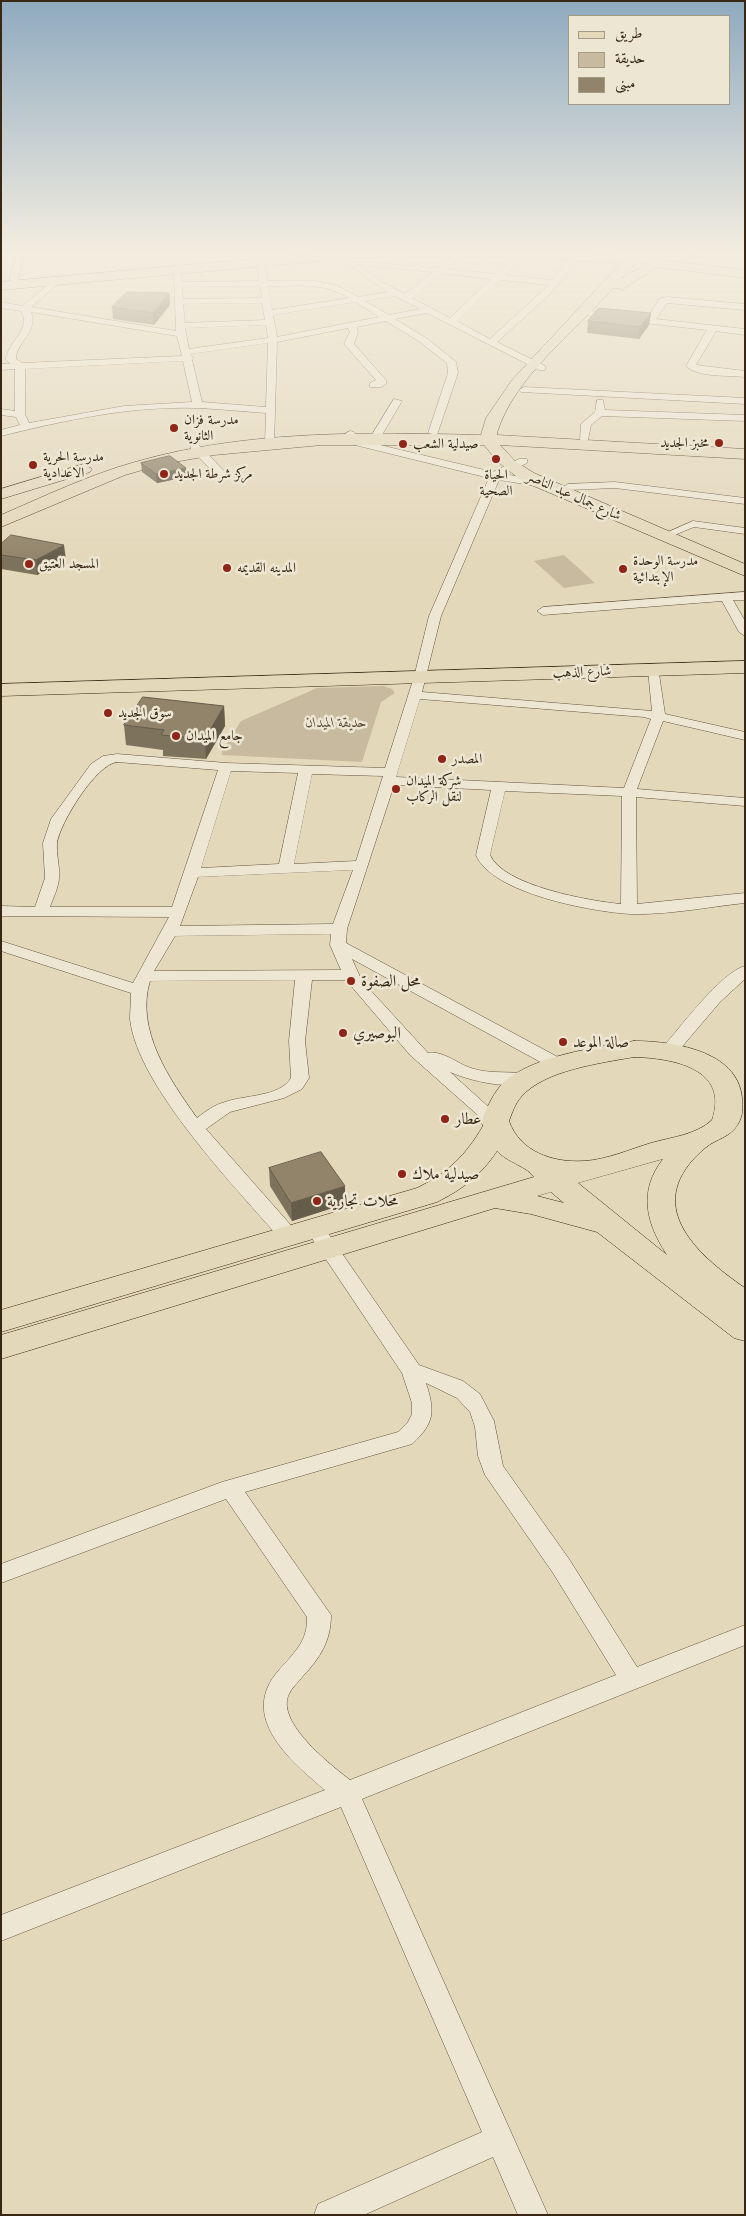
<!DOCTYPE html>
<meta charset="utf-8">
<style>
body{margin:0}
#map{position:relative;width:746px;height:2216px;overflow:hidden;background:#e4d8bb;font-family:"Libre Caslon Text",Amiri,serif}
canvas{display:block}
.frame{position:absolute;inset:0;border:2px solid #382813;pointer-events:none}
.legend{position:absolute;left:568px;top:15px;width:162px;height:90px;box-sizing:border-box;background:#ede6d3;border:1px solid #a59a86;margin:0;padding:6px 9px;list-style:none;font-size:15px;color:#382813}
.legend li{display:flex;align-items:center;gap:10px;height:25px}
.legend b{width:25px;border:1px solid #a59a86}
</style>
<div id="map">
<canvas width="746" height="2216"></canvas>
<div class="frame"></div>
<ul class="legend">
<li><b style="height:6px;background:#e4d8bb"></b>طريق</li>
<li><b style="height:14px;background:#c7ba9e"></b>حديقة</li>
<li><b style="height:14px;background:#91846a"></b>مبنى</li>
</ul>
</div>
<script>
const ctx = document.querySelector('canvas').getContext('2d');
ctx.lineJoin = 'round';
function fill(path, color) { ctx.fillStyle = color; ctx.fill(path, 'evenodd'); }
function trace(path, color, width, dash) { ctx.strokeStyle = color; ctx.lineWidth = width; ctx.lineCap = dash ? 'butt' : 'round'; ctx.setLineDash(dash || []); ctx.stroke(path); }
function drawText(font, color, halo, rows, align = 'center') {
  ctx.font = font + ' "Libre Caslon Text",Amiri,serif'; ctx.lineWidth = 5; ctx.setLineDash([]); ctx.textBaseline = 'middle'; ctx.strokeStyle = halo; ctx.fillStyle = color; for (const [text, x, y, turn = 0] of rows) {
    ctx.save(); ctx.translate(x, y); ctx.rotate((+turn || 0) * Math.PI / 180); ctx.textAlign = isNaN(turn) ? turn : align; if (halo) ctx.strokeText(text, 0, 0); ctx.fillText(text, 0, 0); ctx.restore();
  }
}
const green = new Path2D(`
 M564 555 595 583 564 588 534 561Z
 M384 686 392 689 395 693 381 702 362 762 222 755V751L241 721 317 688Z`);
const minor = new Path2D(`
 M17 250H25L18 280 14 282 10 280Z
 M165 250H173L184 265 183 267H177Z
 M327 250H337L351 261 438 268 460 250H466V254L447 269 496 274 522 252H525V256L505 275 552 280 572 255 579 257 551 293 497 342 545 366V370H539L427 313 395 319 426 338 456 362 458 373 437 435 428 433 448 373 447 363 420 342 386 321 357 327 358 332 354 344 386 380V384L381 387H370V383L376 380 344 344 350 332 348 328 277 342 274 445 265 443 266 413C235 411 205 407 174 408 116 409 58 422 1 436V430L20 425 16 417 1 415V409L15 411V369L1 370V364H10L6 360C6 343 33 329 21 311L1 308V302L22 306 56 278 60 281 59 283 31 307 176 331 174 273H180L182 282 259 281 256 263 260 261 264 263 267 281C304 281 326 276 358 297L388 292ZM358 265 433 272 405 294 382 282ZM442 273 491 279 450 318 412 298ZM500 280 549 285 490 339 457 321ZM260 286 262 298 183 299 182 287ZM268 286C297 286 323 282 349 298L272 310ZM395 296 420 309 389 315 365 301ZM356 302 379 317 277 337 273 315ZM262 303 265 320 185 323 183 304ZM31 312 177 336 182 356 22 363 16 359C16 342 39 332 31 312ZM266 325 268 338 189 349 185 328ZM268 343 266 407 202 402 192 360 194 358 190 354ZM183 361 192 402 124 406 29 423 25 414V369Z
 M711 250H728L681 261 677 259Z
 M667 297 745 304V310L667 303 656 319 745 329V335L716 331 696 365 745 371V377C728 375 699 378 686 366L707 330 591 317 587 314 591 311 648 318 659 299Z
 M524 387 745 398V404L521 392 519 390Z
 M394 399 402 401 382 435H374L373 433Z
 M597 400H603L605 410 745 415V421L602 416 591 425 588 440H580L581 424 595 412Z
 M350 431 354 432 359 440 493 472 519 459H527V463L504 474 548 482 549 484 544 487 499 480 441 616 422 692 652 711 648 670 650 667H658L665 714 745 732V740L663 721 637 789 745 798V806L636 797 637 904 745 893V903C707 907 669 915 631 914 592 912 491 893 476 855L491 790 394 785 347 929 346 943 567 1062 570 1066 567 1070H555L352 959 362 981 428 1053C442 1050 458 1064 471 1068 491 1075 513 1070 533 1075L536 1079 533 1083C508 1089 473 1082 450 1072L504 1121 501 1125H489L410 1055 346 980H312L305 1041 309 1078 302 1089 284 1098 230 1112 206 1129 296 1231 298 1236 296 1241 289 1243 282 1241C238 1190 137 1086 130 1019 130 1011 131 1001 131 993L1 951V941L133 983 169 917 1 916V906L35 907 45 878 43 843 51 819 91 764 103 756 117 754 226 763 385 768 414 677 429 616 489 478 351 444 345 434ZM420 699 644 717 651 719 624 788 396 777ZM117 762 218 770 172 907H50C53 898 59 887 59 877 60 866 56 854 57 843 60 823 96 764 117 762ZM231 771 298 773 279 864 201 868ZM312 774 383 776 356 861 294 864ZM505 791 622 796 621 904C590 901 503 886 490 855ZM353 870 333 924 180 926 198 877ZM331 934 330 945 341 970 154 971 175 936ZM295 980 289 1041 291 1078C280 1097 244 1095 225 1102 214 1105 206 1111 197 1118 170 1080 135 1030 150 981Z
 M195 444 199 445 228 475V479H220L191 449V445Z
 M615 482 745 498V504L615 488 568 490 563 487 568 484Z
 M693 521 745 528V534L694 527 672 536 666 533Z
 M745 592V600H733L745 621V636L739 632 722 601 543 615 537 611 543 607Z
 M745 966V979L720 1002 675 1055H663L661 1051 663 1047C680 1028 721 972 745 966Z
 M314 1221 321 1223 419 1365 463 1381 480 1394 494 1421 503 1466 569 1559 637 1667 745 1625V1645L362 1799 548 2215H518L493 2157 364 2215H314L318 2204 482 2132 341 1807 1 1941V1915L325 1790C289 1760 238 1716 279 1670 294 1653 308 1641 307 1617L226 1499 1 1583V1564L222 1482 398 1432 408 1422 412 1414V1403L402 1373 305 1228 307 1223ZM426 1383 457 1398 470 1412 475 1427 478 1456 485 1475 553 1573 616 1675 350 1780C331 1765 275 1722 289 1694 292 1687 299 1682 303 1676 320 1658 331 1641 331 1615L245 1492 412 1444C435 1423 435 1411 426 1383Z`);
const tertiary = new Path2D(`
 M652 250H662V253L654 255Z`);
const primary = new Path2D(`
 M352 250H515L637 257 638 260 637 263 621 279 654 259 745 270V278L657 267 623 289 613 288C575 332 514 377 497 433V435L745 449V459L500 445 515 461 534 473 745 564V576L522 481 498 462 484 445H322L214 455 163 464 125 475 1 527V515C45 496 89 475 135 462 246 430 367 432 481 435L486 418 512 380 621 263 491 257 354 258 1 290V282Z
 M84 464 92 469 90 472 1 499V489Z
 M745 661V673L1 696V684Z
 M634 1041C671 1041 738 1050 742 1098 743 1107 743 1116 738 1124 730 1138 717 1138 705 1148 640 1203 694 1253 745 1288V1341L734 1338 597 1232 531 1214 495 1208 1 1359V1335L534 1177C528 1167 507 1162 497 1151 481 1175 463 1189 437 1202L1 1332V1310L417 1188C448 1173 466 1155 483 1126L481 1121C487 1108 494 1091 505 1081 537 1055 594 1048 634 1041ZM634 1057C672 1058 730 1068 712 1120 696 1135 672 1137 651 1143 631 1149 606 1160 584 1161 553 1163 520 1152 509 1121 512 1113 515 1104 521 1097 544 1070 601 1063 634 1057ZM663 1159C638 1191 646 1223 667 1255L578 1183ZM551 1192 564 1203 537 1196Z`);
const wall = new Path2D(`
 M169 293 170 305 154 325 113 319 112 307Z
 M651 313 649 325 639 339 587 333 588 321Z
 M141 463 186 477 157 483 142 472Z
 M1 544 66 560 37 575 1 569Z
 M224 706 225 726 206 759 163 756V750L126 745 124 725Z
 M269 1168 345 1204 292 1221 270 1186Z`);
const shadedWall = new Path2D(`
 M169 293 170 305 154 325 153 313Z
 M651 313 649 325 639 339 640 327Z
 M186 468V477L157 483 156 474Z
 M64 545 66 560 37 575 36 560Z
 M224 706 225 726 206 759 205 739Z
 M345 1186V1204L292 1221 291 1203Z`);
const building = new Path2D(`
 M127 292 169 293 153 313 112 307Z
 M599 308 651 313 640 327 588 321Z
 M170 456 186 468 156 474 141 463Z
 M11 535 64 545 36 560 1 555V544Z
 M143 697 224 706 205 739 161 735 164 730 124 725Z
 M321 1152 345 1186 291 1203 269 1168Z`);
const markers = [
 [174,428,5,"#8f2418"],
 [719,443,5,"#8f2418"],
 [403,444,5,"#8f2418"],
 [496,459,5,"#8f2418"],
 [33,465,5,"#8f2418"],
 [164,474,5,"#8f2418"],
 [29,564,5,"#8f2418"],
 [227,568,5,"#8f2418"],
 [623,569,5,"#8f2418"],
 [108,713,5,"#8f2418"],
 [176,736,5,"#8f2418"],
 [442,759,5,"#8f2418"],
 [396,789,5,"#8f2418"],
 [351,981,5,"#8f2418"],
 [343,1033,5,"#8f2418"],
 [563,1042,5,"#8f2418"],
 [445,1119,5,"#8f2418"],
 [402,1174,5,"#8f2418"],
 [317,1201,5,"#8f2418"]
];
const farPoinames = [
 ["مدرسة فزان",184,420],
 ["الثانوية",184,436],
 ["مخبز الجديد",709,443,"right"],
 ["صيدلية الشعب",413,444],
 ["مدرسة الحرية",43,457],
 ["الاعدادية",43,473],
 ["مركز شرطة الجديد",174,474],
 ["الحياة",496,475,"center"],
 ["الصحية",496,491,"center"],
 ["مدرسة الوحدة",633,561],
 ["الإبتدائية",633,577],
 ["المسجد العتيق",39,564],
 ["المدينه القديمه",237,568],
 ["سوق الجديد",118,713],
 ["جامع الميدان",186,736],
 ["المصدر",452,759],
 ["شركة الميدان",406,781],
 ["لنقل الركاب",406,797]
];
const farStreetnames = [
 ["شارع جمال عبد الناصر",574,496,24],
 ["شارع الذهب",582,672,-2]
];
const farParknames = [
 ["حديقة الميدان",336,723]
];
const poiNames = [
 ["محل الصفوة",361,981],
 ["البوصيري",353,1033],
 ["صالة الموعد",573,1042],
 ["عطار",455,1119],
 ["صيدلية ملاك",412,1174],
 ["محلات تجارية",327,1201]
];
fill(green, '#c7ba9e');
trace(minor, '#63543d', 1);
trace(tertiary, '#63543d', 2);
trace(primary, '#382813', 1);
fill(minor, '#ede6d3');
fill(tertiary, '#ede6d3');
fill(primary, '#e4d8bb');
fill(wall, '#7d725b');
fill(shadedWall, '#665c4a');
fill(building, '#91846a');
trace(building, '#665c4a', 1);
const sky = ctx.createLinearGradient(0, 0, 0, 561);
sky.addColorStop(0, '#8faabf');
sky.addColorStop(0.45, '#f3ede0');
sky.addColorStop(1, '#f3ede000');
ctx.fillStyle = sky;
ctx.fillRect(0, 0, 746, 561);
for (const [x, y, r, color] of markers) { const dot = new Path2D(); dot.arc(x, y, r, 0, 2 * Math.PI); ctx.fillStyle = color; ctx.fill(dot); trace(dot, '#ede6d3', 2); }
drawText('14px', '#382813', '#ede6d3', farPoinames, 'left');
drawText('14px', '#382813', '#ede6d3', farStreetnames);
drawText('italic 14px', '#5c4c36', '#ede6d3', farParknames);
drawText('16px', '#382813', '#ede6d3', poiNames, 'left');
</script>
